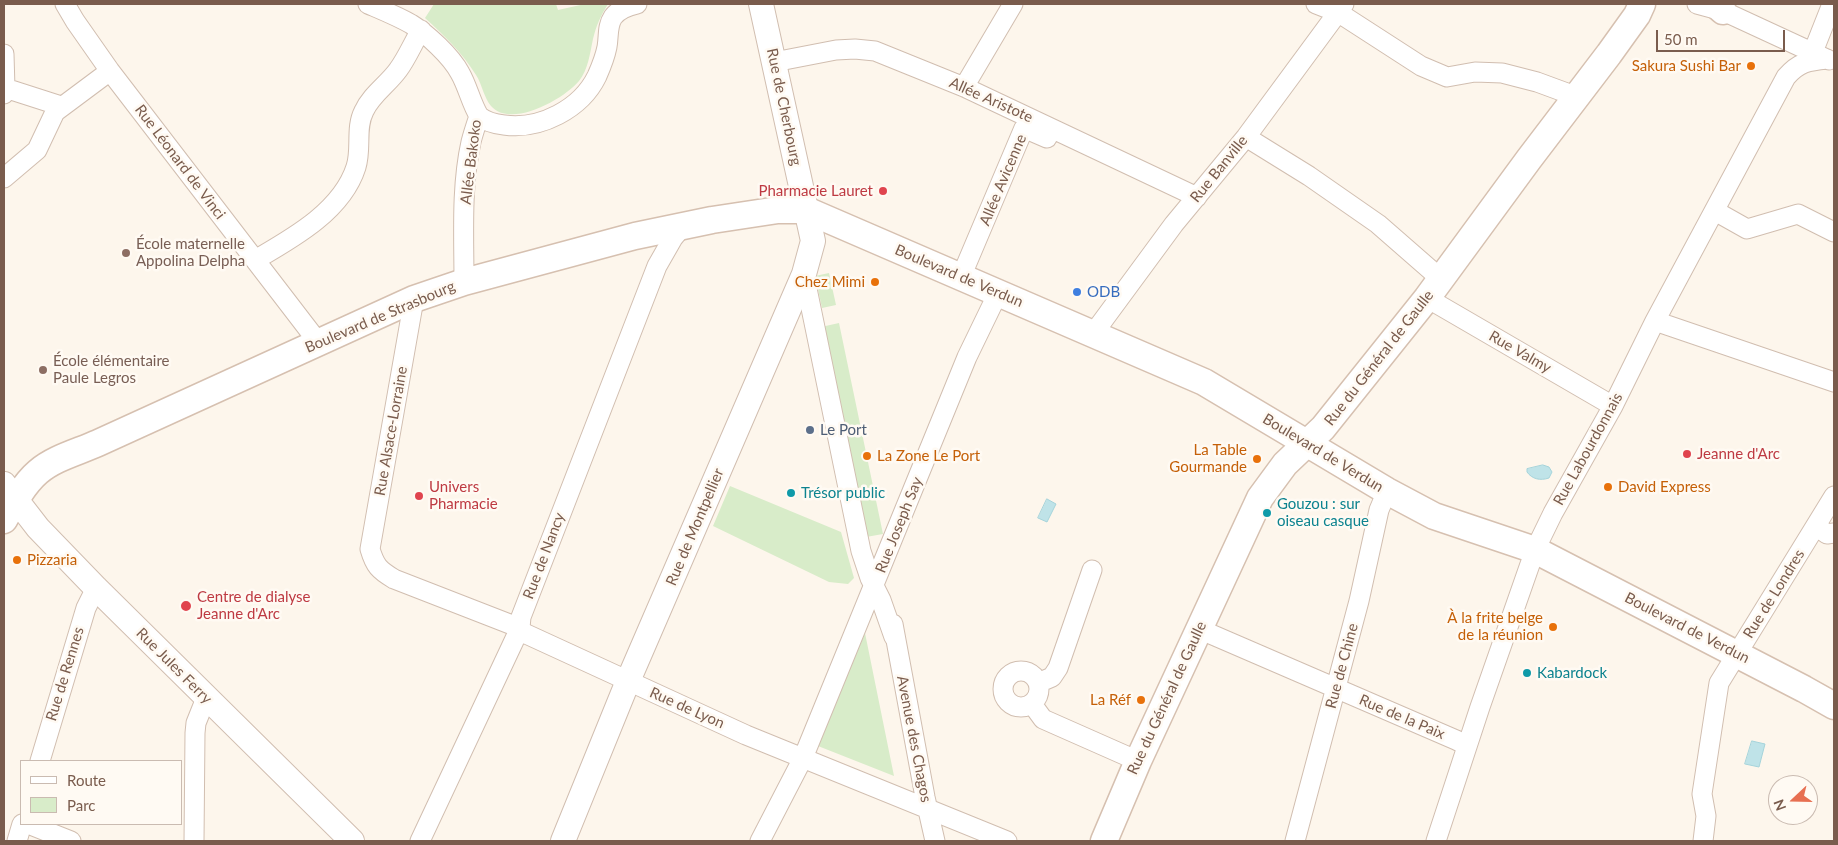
<!DOCTYPE html>
<meta charset="utf-8">
<style>
body{margin:0}
#map{position:relative;width:1838px;height:845px;overflow:hidden;background:#fdf6ec;font-family:Lato,sans-serif}
canvas{display:block}
.frame{position:absolute;inset:0;border:5px solid #7a5c4d;pointer-events:none}
.legend{position:absolute;left:20px;top:760px;width:162px;height:65px;box-sizing:border-box;background:#fffaf3;border:1px solid #cabbb1;margin:0;padding:6px 9px;list-style:none;font-size:15px;color:#7a5c4d}
.legend li{display:flex;align-items:center;gap:10px;height:25px}
.legend b{width:25px;border:1px solid #cabbb1}
.north{position:absolute;left:1768px;top:775px;width:50px;height:50px;box-sizing:border-box;background:#fffaf3;border:1px solid #cabbb1;border-radius:50%;rotate:249deg;font-size:14px;font-weight:700;line-height:20px;text-align:center;color:#7a5c4d}
.north::after{content:'';display:block;margin:auto;width:18px;height:22px;background:#e76f51;clip-path:polygon(50% 0,100% 100%,50% 72%,0 100%)}
.scale{position:absolute;left:1656px;top:30px;width:129px;height:22px;box-sizing:border-box;border:2px solid #7a5c4d;border-top:0;padding-left:6px;font-size:15px;line-height:18px;white-space:nowrap;color:#7a5c4d;-webkit-text-stroke:4px #fffaf3;paint-order:stroke}
</style>
<div id="map">
<canvas width="1838" height="845"></canvas>
<div class="frame"></div>
<ul class="legend">
<li><b style="height:6px;background:#fff"></b>Route</li>
<li><b style="height:14px;background:#d8ecc9"></b>Parc</li>
</ul>
<div class="north">N</div>
<div class="scale">50 m</div>
</div>
<script>
const ctx = document.querySelector('canvas').getContext('2d');
ctx.lineJoin = 'round';
function fill(path, color) { ctx.fillStyle = color; ctx.fill(path, 'evenodd'); }
function trace(path, color, width, dash) { ctx.strokeStyle = color; ctx.lineWidth = width; ctx.lineCap = dash ? 'butt' : 'round'; ctx.setLineDash(dash || []); ctx.stroke(path); }
function drawText(font, color, halo, rows, align = 'center') {
  ctx.font = font + ' Lato,sans-serif'; ctx.lineWidth = 5; ctx.setLineDash([]); ctx.textBaseline = 'middle'; ctx.strokeStyle = halo; ctx.fillStyle = color; for (const [text, x, y, turn = 0] of rows) {
    ctx.save(); ctx.translate(x, y); ctx.rotate((+turn || 0) * Math.PI / 180); ctx.textAlign = isNaN(turn) ? turn : align; if (halo) ctx.strokeText(text, 0, 0); ctx.fillText(text, 0, 0); ctx.restore();
  }
}
const green = new Path2D(`
 M434 4H556L558 10 585 4H608C601 15 596 26 593 39 590 53 588 70 579 81 564 99 511 129 491 106 484 98 482 84 476 75 462 53 445 36 425 18Z
 M829 273 836 305 822 308 815 276Z
 M839 323 883 534 866 537 821 327Z
 M730 486 841 532 854 578 848 584 829 582 713 526Z
 M865 633 894 776 818 746Z`);
const water = new Path2D(`
 M1543 465 1549 467 1552 472 1549 478C1540 481 1532 479 1527 472V469Z
 M1047 499 1056 504 1047 522 1038 518Z
 M1752 741 1765 744 1759 767 1745 764Z`);
const minor = new Path2D(`
 M65 4 75 21 110 71 318 342
 M368 4C382 10 397 16 411 24 427 34 451 56 460 73 468 87 471 103 479 116 476 125 473 134 471 142 461 187 464 236 464 282
 M1316 4 1339 13 1421 66 1447 77 1475 72 1502 73 1537 82 1575 96
 M1697 4 1723 11 1829 60
 M1813 52 1832 4
 M4 54 5 88 4 94
 M774 62 836 50 855 49 875 51 964 87 1197 197
 M964 87 1013 4
 M5 88 61 106
 M479 116C486 122 495 124 504 125 540 130 581 109 597 76 601 67 605 57 607 47 609 36 607 26 613 17 619 9 628 6 637 4
 M1246 137 1309 176 1378 224 1441 279
 M4 178 37 150 55 112 110 71
 M1715 211 1747 229 1798 214 1834 232
 M255 260C293 238 342 211 356 167 362 148 355 128 364 111 371 95 388 84 398 70 407 58 413 43 421 30
 M804 274 861 551 870 578 881 600 894 637
 M961 277 1024 128 1047 138
 M1427 298 1613 406
 M414 299 370 549C375 566 379 570 394 579L520 628 524 633 746 735 1007 841
 M1655 321 1834 382
 M1093 334 1174 224 1246 137 1344 4
 M1816 526 1827 534 1834 533
 M893 624 925 797 935 841
 M1199 629 1456 740 1462 743 1468 742
 M1003 689a18 18 0 1 1 36 0a18 18 0 1 1-36 0Z
 M1038 683 1052 677 1058 668 1092 570
 M1032 704 1043 719 1138 761
 M40 761 86 608 96 588
 M28 824 71 841
 M17 841 22 824
 M194 841 195 733 196 723 206 698
 M420 841 520 628 521 617 657 266 673 238 682 227
 M760 841 803 758 967 357 998 293
 M1295 841 1359 601 1379 510 1387 491
 M1436 841 1480 707 1535 550 1553 513 1613 406 1655 321 1786 77C1799 62 1808 61 1827 59
 M1703 841 1706 816 1702 794 1719 683 1834 496`);
const tertiary = new Path2D(`
 M4 484 38 528 96 588 352 841
 M563 841 628 681 804 274 813 241 761 4`);
const secondary = new Path2D(`
 M1715 4 1723 11
 M4 520C13 504 24 484 38 472 54 458 78 452 98 443L414 299 464 282 635 236 712 220 778 210H806L1204 382 1387 491 1434 516 1535 550 1804 689 1834 706
 M1104 841 1138 761 1260 498 1285 464 1323 428 1427 298 1529 159 1609 54 1637 15 1642 4`);
const markers = [
 [1751,66,5,"#e8710a"],
 [883,191,5,"#e0444e"],
 [126,253,5,"#8d6e63"],
 [875,282,5,"#e8710a"],
 [1077,292,5,"#3f7fe0"],
 [43,370,5,"#8d6e63"],
 [810,430,5,"#5c6f8a"],
 [1687,454,5,"#e0444e"],
 [867,456,5,"#e8710a"],
 [1257,459,5,"#e8710a"],
 [1608,487,5,"#e8710a"],
 [791,493,5,"#0f9aa8"],
 [419,496,5,"#e0444e"],
 [1267,513,5,"#0f9aa8"],
 [17,560,5,"#e8710a"],
 [186,606,6,"#e0444e"],
 [1553,627,5,"#e8710a"],
 [1527,673,5,"#0f9aa8"],
 [1141,700,5,"#e8710a"]
];
const foodNames = [
 ["Sakura Sushi Bar",1741,66],
 ["Chez Mimi",865,282],
 ["La Table",1247,450],
 ["Gourmande",1247,467],
 ["La Zone Le Port",877,456,"left"],
 ["David Express",1618,487,"left"],
 ["Pizzaria",27,560,"left"],
 ["À la frite belge",1543,618],
 ["de la réunion",1543,635],
 ["La Réf",1131,700]
];
const streetNames = [
 ["Allée Aristote",991,100,24],
 ["Rue de Cherbourg",784,107,78],
 ["Rue Léonard de Vinci",180,162,53],
 ["Allée Bakoko",471,162,-83],
 ["Rue Banville",1219,169,-51],
 ["Allée Avicenne",1003,180,-67],
 ["Boulevard de Verdun",959,276,23],
 ["Boulevard de Strasbourg",380,317,-23],
 ["Rue Valmy",1520,352,30],
 ["Rue du Général de Gaulle",1379,358,-52],
 ["Rue Alsace-Lorraine",391,431,-80],
 ["Rue Labourdonnais",1588,449,-61],
 ["Boulevard de Verdun",1323,453,31],
 ["Rue Joseph Say",899,525,-68],
 ["Rue de Montpellier",695,527,-67],
 ["Rue de Nancy",544,556,-69],
 ["Rue de Londres",1774,594,-58],
 ["Boulevard de Verdun",1687,628,27],
 ["Rue Jules Ferry",174,666,45],
 ["Rue de Chine",1342,666,-75],
 ["Rue de Rennes",65,674,-73],
 ["Rue du Général de Gaulle",1167,698,-65],
 ["Rue de Lyon",687,708,24],
 ["Rue de la Paix",1402,717,23],
 ["Avenue des Chagos",914,739,79]
];
const healthNames = [
 ["Pharmacie Lauret",873,191,"right"],
 ["Jeanne d'Arc",1697,454],
 ["Univers",429,487],
 ["Pharmacie",429,504],
 ["Centre de dialyse",197,597],
 ["Jeanne d'Arc",197,614]
];
const educationNames = [
 ["École maternelle",136,244],
 ["Appolina Delpha",136,261],
 ["École élémentaire",53,361],
 ["Paule Legros",53,378]
];
const shopNames = [
 ["ODB",1087,292]
];
const serviceNames = [
 ["Le Port",820,430]
];
const cultureNames = [
 ["Trésor public",801,493],
 ["Gouzou : sur",1277,504],
 ["oiseau casque",1277,521],
 ["Kabardock",1537,673]
];
fill(green, '#d8ecc9');
fill(water, '#bfe3e8');
trace(water, '#a5d3da', 1);
trace(minor, '#d1beb0', 21);
trace(tertiary, '#d1beb0', 26);
trace(secondary, '#d6c0b0', 29);
trace(minor, '#fff', 19);
trace(tertiary, '#fff', 24);
trace(secondary, '#fff', 26);
for (const [x, y, r, color] of markers) { const dot = new Path2D(); dot.arc(x, y, r, 0, 2 * Math.PI); ctx.fillStyle = color; ctx.fill(dot); trace(dot, '#fffaf3', 2); }
drawText('15px', '#c56008', '#fffaf3', foodNames, 'right');
drawText('15px', '#7a5c4d', '#fffaf3', streetNames);
drawText('15px', '#be3a42', '#fffaf3', healthNames, 'left');
drawText('15px', '#785e54', '#fffaf3', educationNames, 'left');
drawText('15px', '#366cbe', '#fffaf3', shopNames, 'left');
drawText('15px', '#4e5e75', '#fffaf3', serviceNames, 'left');
drawText('15px', '#0d838f', '#fffaf3', cultureNames, 'left');
</script>
